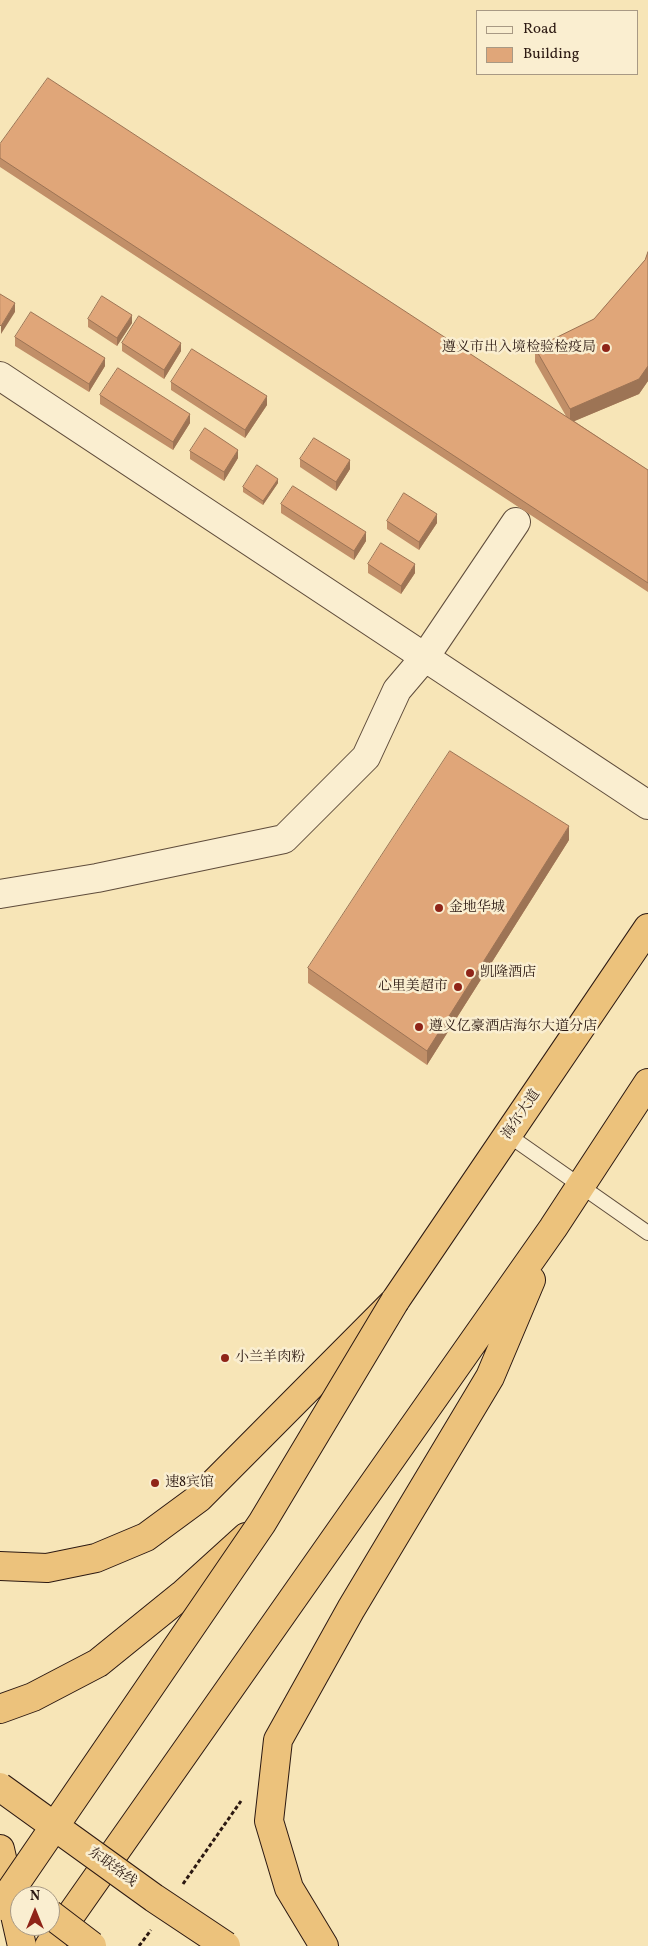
<!DOCTYPE html>
<meta charset="utf-8">
<style>
body{margin:0}
#map{position:relative;width:648px;height:1946px;overflow:hidden;background:#f7e5b7;font-family:Vollkorn,serif}
canvas{display:block}
.legend{position:absolute;left:476px;top:10px;width:162px;height:65px;box-sizing:border-box;background:#faeed0;border:1px solid #a89984;margin:0;padding:6px 9px;list-style:none;font-size:15px;color:#2c1912}
.legend li{display:flex;align-items:center;gap:10px;height:25px}
.legend b{width:25px;border:1px solid #a89984}
.north{position:absolute;left:10px;top:1886px;width:50px;height:50px;box-sizing:border-box;background:#faeed0;border:1px solid #a89984;border-radius:50%;rotate:0deg;font-size:14px;font-weight:700;line-height:20px;text-align:center;color:#2c1912}
.north::after{content:'';display:block;margin:auto;width:18px;height:22px;background:#8f2418;clip-path:polygon(50% 0,100% 100%,50% 72%,0 100%)}
</style>
<div id="map">
<canvas width="648" height="1946"></canvas>
<ul class="legend">
<li><b style="height:6px;background:#faeed0"></b>Road</li>
<li><b style="height:14px;background:#e0a679"></b>Building</li>
</ul>
<div class="north">N</div>
</div>
<script>
const ctx = document.querySelector('canvas').getContext('2d');
ctx.lineJoin = 'round';
function trace(path, color, width, dash) { ctx.strokeStyle = color; ctx.lineWidth = width; ctx.lineCap = dash ? 'butt' : 'round'; ctx.setLineDash(dash || []); ctx.stroke(path); }
function fill(path, color) { ctx.fillStyle = color; ctx.fill(path, 'evenodd'); }
function drawText(font, color, halo, rows, align = 'center') {
  ctx.font = font + ' Vollkorn,"Noto Serif SC",serif'; ctx.lineWidth = 5; ctx.setLineDash([]); ctx.textBaseline = 'middle'; ctx.strokeStyle = halo; ctx.fillStyle = color; for (const [text, x, y, turn = 0] of rows) {
    ctx.save(); ctx.translate(x, y); ctx.rotate((+turn || 0) * Math.PI / 180); ctx.textAlign = isNaN(turn) ? turn : align; if (halo) ctx.strokeText(text, 0, 0); ctx.fillText(text, 0, 0); ctx.restore();
  }
}
const path = new Path2D(`
 M183 1884 241 1801
 M139 1946 151 1930`);
const service = new Path2D(`
 M508 1135 648 1233`);
const minor = new Path2D(`
 M0 376 648 805
 M0 894 97 878 284 839 366 757 397 690 425 657 516 522`);
const trunk = new Path2D(`
 M0 1566 47 1568 96 1558 146 1537 199 1498 395 1301 648 928
 M0 1709 33 1697 98 1663 182 1595 246 1537
 M49 1946 553 1228 648 1083
 M324 1946 289 1888 269 1821 278 1740 351 1609 490 1377 531 1280`);
const motorway = new Path2D(`
 M0 1849 22 1946`);
const trunkBridge = new Path2D(`
 M0 1787 154 1898 226 1946
 M0 1906 262 1523 395 1301
 M50 1914 92 1946`);
const wall = new Path2D(`
 M0 144 566 416 535 362V348L594 319 645 260 648 252V381L639 394 574 421 648 470V592L0 167Z
 M88 319 132 323 117 346 88 327Z
 M15 337 105 366 89 392 15 346Z
 M122 343 181 351 164 379 122 351Z
 M171 382 267 405 245 438 171 390Z
 M100 395 190 423 173 450 100 404Z
 M190 451 238 458 224 481 190 459Z
 M300 459 350 469 336 491 300 467Z
 M278 483 263 505 243 492V487Z
 M281 504 366 541 354 560 281 513Z
 M387 521 437 523 419 550 387 529Z
 M368 564 415 573 401 594 368 573Z
 M569 840 427 1065 308 983V968Z`);
const shadedWall = new Path2D(`
 M15 303V312L1 334V326Z
 M132 315V323L117 346V338Z
 M181 343V351L164 379V370Z
 M105 358V366L89 392V384Z
 M648 366V381L639 394 570 423V409Z
 M267 396V405L245 438V430Z
 M190 414V423L173 450V442Z
 M238 450V458L224 481V472Z
 M350 460V469L336 491V482Z
 M278 479V483L263 505V501Z
 M437 514V523L419 550V542Z
 M366 532V541L354 560V551Z
 M415 564V573L401 594V586Z
 M569 826V840L427 1065V1051Z`);
const building = new Path2D(`
 M48 78 648 470V583L0 158V144Z
 M648 252V366L639 379 570 409 535 348 594 319 645 260Z
 M0 294 15 303 1 326 0 325Z
 M102 296 132 315 117 338 88 319Z
 M31 312 105 358 89 384 15 337Z
 M139 316 181 343 164 370 122 343Z
 M192 349 267 396 245 430 171 382Z
 M118 368 190 414 173 442 100 395Z
 M205 428 238 450 224 472 190 451Z
 M314 438 350 460 336 482 300 459Z
 M257 465 278 479 263 501 243 487Z
 M293 486 366 532 354 551 281 504Z
 M404 493 437 514 419 542 387 521Z
 M381 543 415 564 401 586 368 564Z
 M450 751 569 826 427 1051 308 968Z`);
const markers = [
 [606,348,5,"#8f2418"],
 [439,908,5,"#8f2418"],
 [470,973,5,"#8f2418"],
 [458,987,5,"#8f2418"],
 [419,1027,5,"#8f2418"],
 [225,1358,5,"#8f2418"],
 [155,1483,5,"#8f2418"]
];
const poiNames = [
 ["遵义市出入境检验检疫局",596,348,"right"],
 ["金地华城",449,908],
 ["凯隆酒店",480,973],
 ["心里美超市",448,987,"right"],
 ["遵义亿豪酒店海尔大道分店",429,1027],
 ["小兰羊肉粉",235,1358],
 ["速8宾馆",165,1483]
];
const streetNames = [
 ["海尔大道",522,1115,-56],
 ["东联络线",112,1868,36]
];
trace(service, '#5f4c3b', 16);
trace(minor, '#5f4c3b', 30);
trace(trunk, '#2c1912', 30);
trace(motorway, '#2c1912', 30);
trace(path, '#2c1912', 3, [4, 2.5]);
trace(service, '#faeed0', 14);
trace(minor, '#faeed0', 28);
trace(trunk, '#ecc27c', 28);
trace(motorway, '#ecc27c', 28);
trace(trunkBridge, '#2c1912', 30, []);
trace(trunkBridge, '#ecc27c', 28);
fill(wall, '#c18f68');
fill(shadedWall, '#9d7455');
fill(building, '#e0a679');
trace(building, '#9d7455', 1);
for (const [x, y, r, color] of markers) { const dot = new Path2D(); dot.arc(x, y, r, 0, 2 * Math.PI); ctx.fillStyle = color; ctx.fill(dot); trace(dot, '#faeed0', 2); }
drawText('14px', '#2c1912', '#faeed0', poiNames, 'left');
drawText('14px', '#2c1912', '#faeed0', streetNames);
</script>
